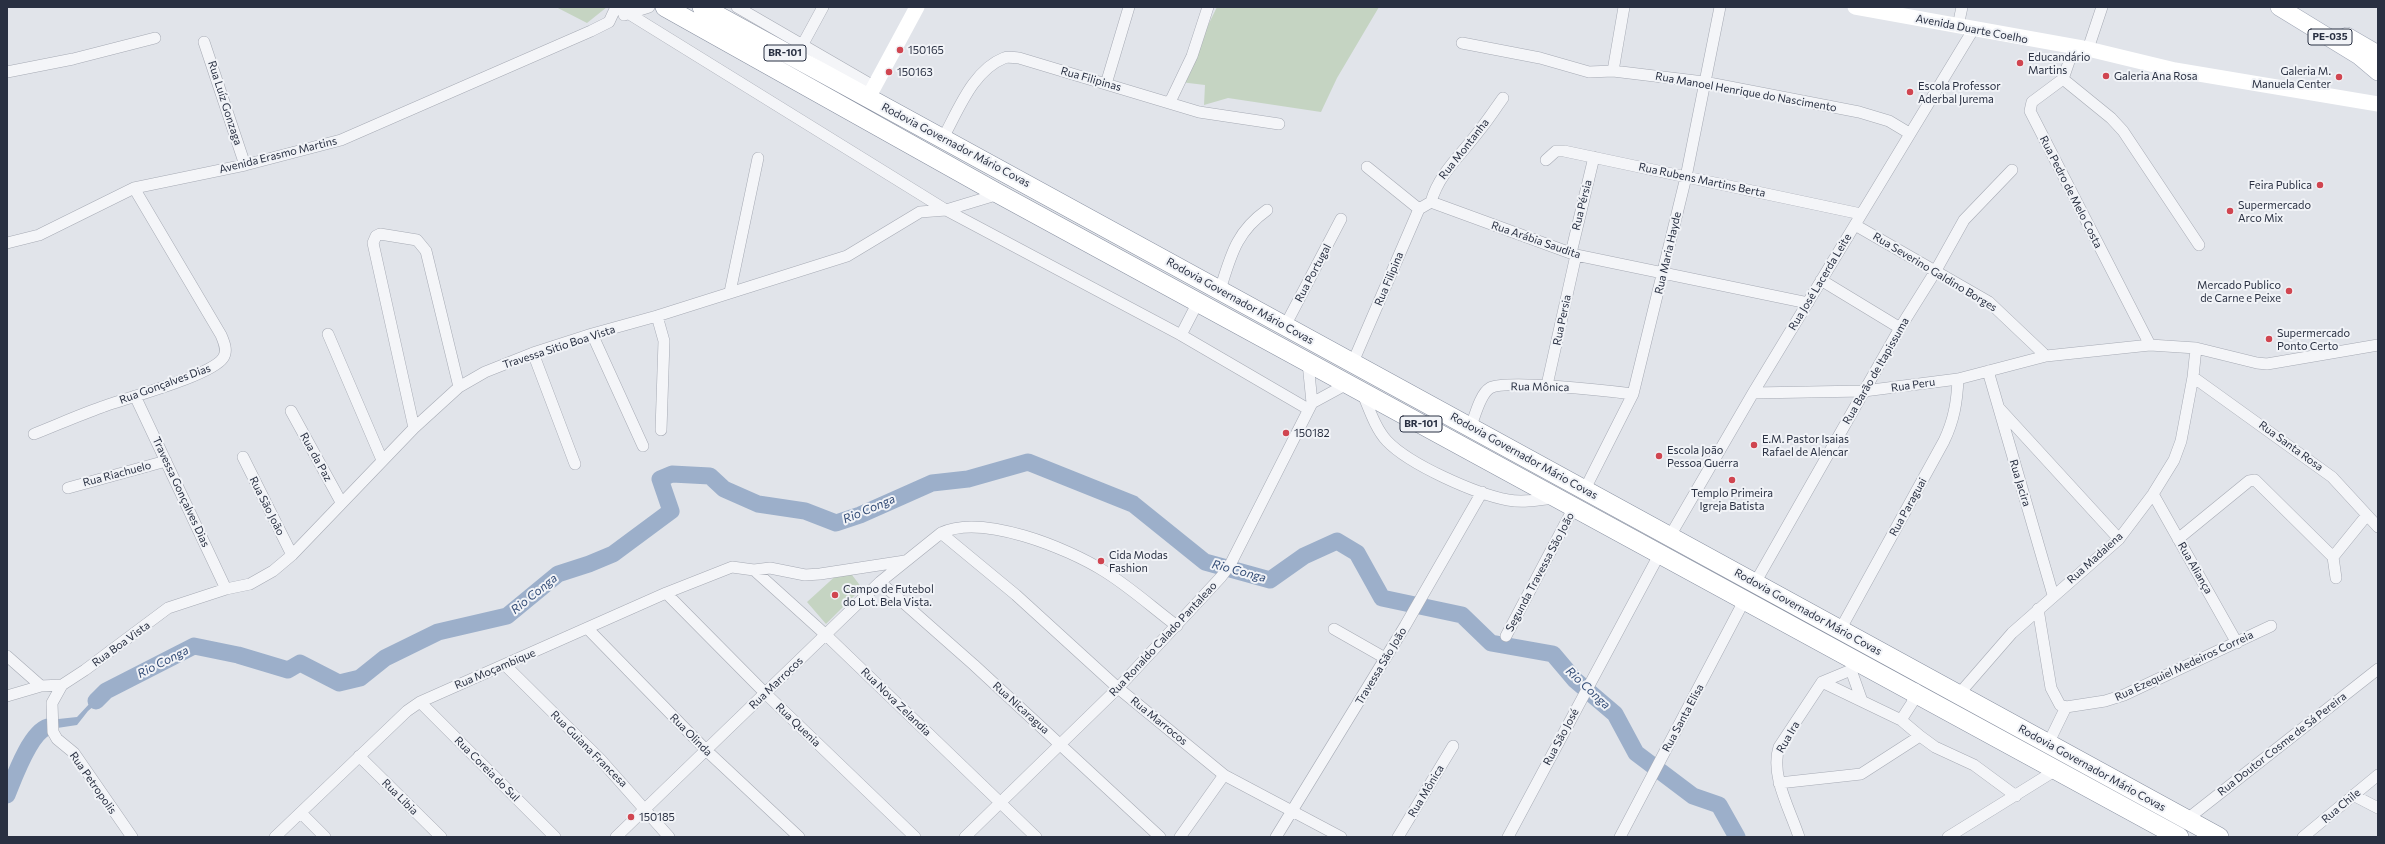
<!DOCTYPE html>
<meta charset="utf-8">
<style>
body{margin:0}
#map{position:relative;width:2385px;height:844px;overflow:hidden;background:#e1e4ea;font-family:Commissioner,sans-serif}
canvas{display:block}
.frame{position:absolute;inset:0;border:8px solid #293042;pointer-events:none}
</style>
<div id="map">
<canvas width="2385" height="844"></canvas>
<div class="frame"></div>
</div>
<script>
const ctx = document.querySelector('canvas').getContext('2d');
ctx.lineJoin = 'round';
function fill(path, color) { ctx.fillStyle = color; ctx.fill(path, 'evenodd'); }
function trace(path, color, width, dash) { ctx.strokeStyle = color; ctx.lineWidth = width; ctx.lineCap = dash ? 'butt' : 'round'; ctx.setLineDash(dash || []); ctx.stroke(path); }
function drawText(font, color, halo, rows, align = 'center') {
  ctx.font = font + ' Commissioner,sans-serif'; ctx.lineWidth = 4; ctx.setLineDash([]); ctx.textBaseline = 'middle'; ctx.strokeStyle = halo; ctx.fillStyle = color; for (const [text, x, y, turn = 0] of rows) {
    ctx.save(); ctx.translate(x, y); ctx.rotate((+turn || 0) * Math.PI / 180); ctx.textAlign = isNaN(turn) ? turn : align; if (halo) ctx.strokeText(text, 0, 0); ctx.fillText(text, 0, 0); ctx.restore();
  }
}
const green = new Path2D(`
 M556 7H607L587 23Z
 M1217 7H1379L1337 78 1321 112 1228 98 1204 105 1205 85 1180 82Z
 M849 571 862 588 826 624 807 602 840 572Z`);
const water = new Path2D(`
 M112 683 114 689 88 711 77 725 44 730 35 744 30 741 49 720 77 717 104 688Z`);
const river = new Path2D(`
 M96 701 106 691 194 646 238 655 288 670 300 663 339 683 360 678 385 658 438 632 507 616 558 574 589 564 613 554 671 511 660 479 672 474 710 476 724 489 758 504 805 511 836 523 860 515 932 483 968 479 1028 462 1133 504 1205 562 1270 580 1304 556 1337 541 1357 553 1382 598 1462 615 1491 643 1553 654 1575 680 1615 714 1636 753 1693 796 1719 805 1737 837
 M7 795C14 778 30 732 48 727`);
const street = new Path2D(`
 M618 7 946 210 1181 335 1308 409
 M737 7 875 87
 M624 15 649 7
 M1958 26 1962 7
 M204 42 245 165
 M1462 43 1540 58 1589 72 1613 71 1704 82 1859 112 1889 121 1909 133
 M2074 47 2063 79 2032 102 2030 111 2150 345
 M2088 49 2102 7
 M798 53 823 7
 M1613 71 1624 7
 M7 72 73 59 155 38
 M2063 79 2111 118 2123 131 2199 245
 M1106 84 1129 7
 M1170 102 1192 56 1208 7
 M943 138C958 111 973 70 1004 58 1008 56 1014 58 1019 58L1199 112 1279 124
 M1546 160 1556 151H1564L1861 214
 M1367 167 1419 209
 M1431 202 1576 255 1808 303
 M1431 202C1439 173 1462 154 1479 131 1488 120 1495 109 1503 98
 M1855 225 1989 302 2046 356
 M7 243 39 235 134 188 245 165 341 140 591 31 609 22 616 7
 M1571 253 1594 157
 M1821 280 1900 328
 M1220 290C1231 255 1236 232 1267 210
 M730 292 758 158
 M657 316 664 341 661 430
 M1285 326 1341 219
 M328 334 382 460
 M592 334 643 446
 M1181 335 1198 302
 M533 353 575 464
 M1353 362 1419 209 1431 202
 M1308 363 1312 403
 M1988 371 2053 595
 M2193 377 2332 477 2378 527
 M1547 385 1576 255
 M1362 392C1369 408 1375 428 1387 441 1410 465 1476 494 1508 500 1523 503 1539 500 1554 498
 M1753 393 1864 391 1958 379 2046 356 2150 345 2196 348 2257 363 2267 364 2378 345
 M135 396 226 589
 M1312 403 1347 384
 M1999 408 2119 539
 M291 411 341 502
 M1471 426C1475 416 1480 394 1490 388 1505 379 1609 391 1633 394
 M414 428 373 243 376 236 380 234 417 240 426 251 459 387
 M34 434C57 425 79 415 102 407 126 398 211 376 223 358 228 351 224 342 221 335L134 188
 M243 457 292 555
 M68 488 166 461
 M1585 489 1633 394 1686 177 1720 7
 M2153 494 2237 643
 M941 533C982 513 1067 548 1104 571 1130 587 1153 608 1177 626
 M1670 536 1753 393 1973 30
 M2178 539 2249 481 2255 480 2333 557 2336 578
 M2333 557 2367 515
 M754 570 826 635 1036 837
 M880 582 974 665 1160 837
 M1755 583 1900 328 1935 272 1964 220 2012 170
 M666 593 765 693 915 837
 M2038 609 2051 688 2060 705 2066 707
 M587 628 707 751 799 837
 M1334 629 1385 658
 M1840 630 1944 441C1954 420 1957 402 1958 379
 M1506 636 1574 507
 M7 656 41 686 62 685 85 670 168 608 226 589 250 584 273 571 292 555 414 428 459 387 485 372 533 353 592 334 657 316 847 256 920 212 946 210 999 194
 M505 665 600 759 669 837
 M1851 670 1862 701
 M1822 682 1901 720
 M62 685 52 703 53 732 57 739 74 753 132 837
 M1959 694 2012 633 2119 539 2153 494 2174 460 2181 441 2193 377 2196 348
 M7 696 41 686
 M420 702 555 837
 M1920 736 1935 747 1974 765 2016 796
 M2048 744 2066 707 2105 701 2124 695 2271 626
 M359 756 441 837
 M1779 783 1861 774 1920 736 1901 720 1912 703 1916 689
 M2353 795 2378 808
 M301 813 325 837
 M2186 820 2378 669
 M275 837 407 711 420 702 666 593 732 567 754 570 770 568 805 575 820 574 905 561
 M616 837 880 582 941 533 1016 595 1118 688 1224 775 1341 837
 M965 837 1118 688 1221 577 1230 565 1312 403
 M1180 837 1224 775
 M1276 837 1405 626 1482 492
 M1398 837 1453 746
 M1508 837 1660 553
 M1620 837 1745 599
 M1799 837C1790 809 1770 776 1779 747L1822 682 1851 670 1856 660
 M1948 837 2056 770
 M2303 837 2378 775`);
const secondary = new Path2D(`
 M1855 7 2088 49 2175 70 2378 104
 M868 98 917 7`);
const primary = new Path2D(`
 M2279 7 2359 56 2378 72
 M2347 36 2378 54`);
const highway = new Path2D(`
 M665 7 999 194 2179 837
 M702 7 2219 837`);
const markers = [
 [900,50,4,"#d04550"],
 [2020,63,4,"#d04550"],
 [889,72,4,"#d04550"],
 [2106,76,4,"#d04550"],
 [2339,77,4,"#d04550"],
 [1910,92,4,"#d04550"],
 [2320,185,4,"#d04550"],
 [2230,211,4,"#d04550"],
 [2289,291,4,"#d04550"],
 [2269,339,4,"#d04550"],
 [1286,433,4,"#d04550"],
 [1754,445,4,"#d04550"],
 [1659,456,4,"#d04550"],
 [1732,480,4,"#d04550"],
 [1101,561,4,"#d04550"],
 [835,595,4,"#d04550"],
 [631,817,4,"#d04550"]
];
const shields = [
 [2330,37,44],
 [785,53,42],
 [1421,424,42]
];
const shieldNames = [
 ["PE-035",2330,37],
 ["BR-101",785,53],
 ["BR-101",1421,424]
];
const streetNames = [
 ["Avenida Duarte Coelho",1972,29,11],
 ["Rua Filipinas",1091,79,16],
 ["Rua Manoel Henrique do Nascimento",1746,92,10],
 ["Rua Luíz Gonzaga",225,103,72],
 ["Rodovia Governador Mário Covas",956,145,28],
 ["Rua Montanha",1464,149,-52],
 ["Avenida Erasmo Martins",278,155,-14],
 ["Rua Rubens Martins Berta",1702,180,12],
 ["Rua Pedro de Melo Costa",2071,192,63],
 ["Rua Pérsia",1582,205,-76],
 ["Rua Arábia Saudita",1536,240,19],
 ["Rua Maria Hayde",1668,253,-77],
 ["Rua Severino Galdino Borges",1935,272,31],
 ["Rua Portugal",1313,273,-62],
 ["Rua Filipina",1389,279,-67],
 ["Rua José Lacerda Leite",1820,282,-59],
 ["Rodovia Governador Mário Covas",1240,301,29],
 ["Rua Persia",1562,320,-78],
 ["Travessa Sitio Boa Vista",559,347,-18],
 ["Rua Barão de Itapissuma",1876,371,-60],
 ["Rua Gonçalves Dias",165,384,-20],
 ["Rua Peru",1913,385,-8],
 ["Rua Mônica",1540,387,1],
 ["Rua Santa Rosa",2291,446,36],
 ["Rodovia Governador Mário Covas",1524,456,29],
 ["Rua da Paz",316,457,61],
 ["Rua Riachuelo",117,474,-15],
 ["Rua Jacira",2020,483,73],
 ["Travessa Gonçalves Dias",181,492,65],
 ["Rua São João",267,506,63],
 ["Rua Paraguai",1908,507,-61],
 ["Rua Madalena",2095,558,-42],
 ["Rua Aliança",2195,568,60],
 ["Segunda Travessa São João",1540,572,-62],
 ["Rodovia Governador Mário Covas",1808,612,29],
 ["Rua Ronaldo Calado Pantaleao",1163,639,-47],
 ["Rua Boa Vista",121,644,-36],
 ["Travessa São João",1381,666,-59],
 ["Rua Ezequiel Medeiros Correia",2184,666,-25],
 ["Rua Moçambique",495,669,-23],
 ["Rua Marrocos",776,683,-44],
 ["Rua Nova Zelandia",896,702,44],
 ["Rua Nicaragua",1021,708,42],
 ["Rua Santa Elisa",1683,718,-62],
 ["Rua Marrocos",1159,721,39],
 ["Rua Quenia",798,725,44],
 ["Rua Olinda",691,735,45],
 ["Rua São José",1561,737,-62],
 ["Rua Ira",1788,737,-60],
 ["Rua Doutor Cosme de Sá Pereira",2282,744,-38],
 ["Rua Guiana Francesa",589,749,45],
 ["Rodovia Governador Mário Covas",2092,768,29],
 ["Rua Coreia do Sul",487,769,45],
 ["Rua Petropolis",93,783,55],
 ["Rua Mônica",1426,791,-59],
 ["Rua Libia",400,797,45],
 ["Rua Chile",2341,806,-40]
];
const poiNames = [
 ["150165",908,50],
 ["Educandário",2028,57],
 ["Martins",2028,70],
 ["Galeria M.",2331,71,"right"],
 ["Manuela Center",2331,84,"right"],
 ["150163",897,72],
 ["Galeria Ana Rosa",2114,76],
 ["Escola Professor",1918,86],
 ["Aderbal Jurema",1918,99],
 ["Feira Publica",2312,185,"right"],
 ["Supermercado",2238,205],
 ["Arco Mix",2238,218],
 ["Mercado Publico",2281,285,"right"],
 ["de Carne e Peixe",2281,298,"right"],
 ["Supermercado",2277,333],
 ["Ponto Certo",2277,346],
 ["150182",1294,433],
 ["E.M. Pastor Isaias",1762,439],
 ["Rafael de Alencar",1762,452],
 ["Escola João",1667,450],
 ["Pessoa Guerra",1667,463],
 ["Templo Primeira",1732,493,"center"],
 ["Igreja Batista",1732,506,"center"],
 ["Cida Modas",1109,555],
 ["Fashion",1109,568],
 ["Campo de Futebol",843,589],
 ["do Lot. Bela Vista.",843,602],
 ["150185",639,817]
];
const waterNames = [
 ["Rio Conga",869,509,-23],
 ["Rio Conga",1239,571,15],
 ["Rio Conga",534,594,-39],
 ["Rio Conga",163,662,-27],
 ["Rio Conga",1588,688,43]
];
fill(green, '#c5d4c2');
fill(water, '#9cafca');
trace(river, '#9cafca', 17);
trace(street, '#a6aab4', 12);
trace(primary, '#a0a7b6', 18);
trace(highway, '#8890a1', 20);
trace(street, '#f4f5f8', 11);
trace(secondary, '#fff', 15);
trace(primary, '#fff', 17);
trace(highway, '#fff', 19);
for (const [x, y, r, color] of markers) { const dot = new Path2D(); dot.arc(x, y, r, 0, 2 * Math.PI); ctx.fillStyle = color; ctx.fill(dot); trace(dot, '#f1f3f7', 1.5); }
for (const [x, y, w] of shields) { const box = new Path2D(); box.roundRect(x - w / 2, y - 8, w, 16, 3); ctx.fillStyle = '#f1f3f7'; ctx.fill(box); trace(box, '#293042', 1); }
drawText('bold 10px', '#293042', null, shieldNames);
drawText('11px', '#293042', '#f1f3f7', streetNames);
drawText('11px', '#293042', '#f1f3f7', poiNames, 'left');
drawText('italic 12px', '#334c76', '#f1f3f7', waterNames);
</script>
